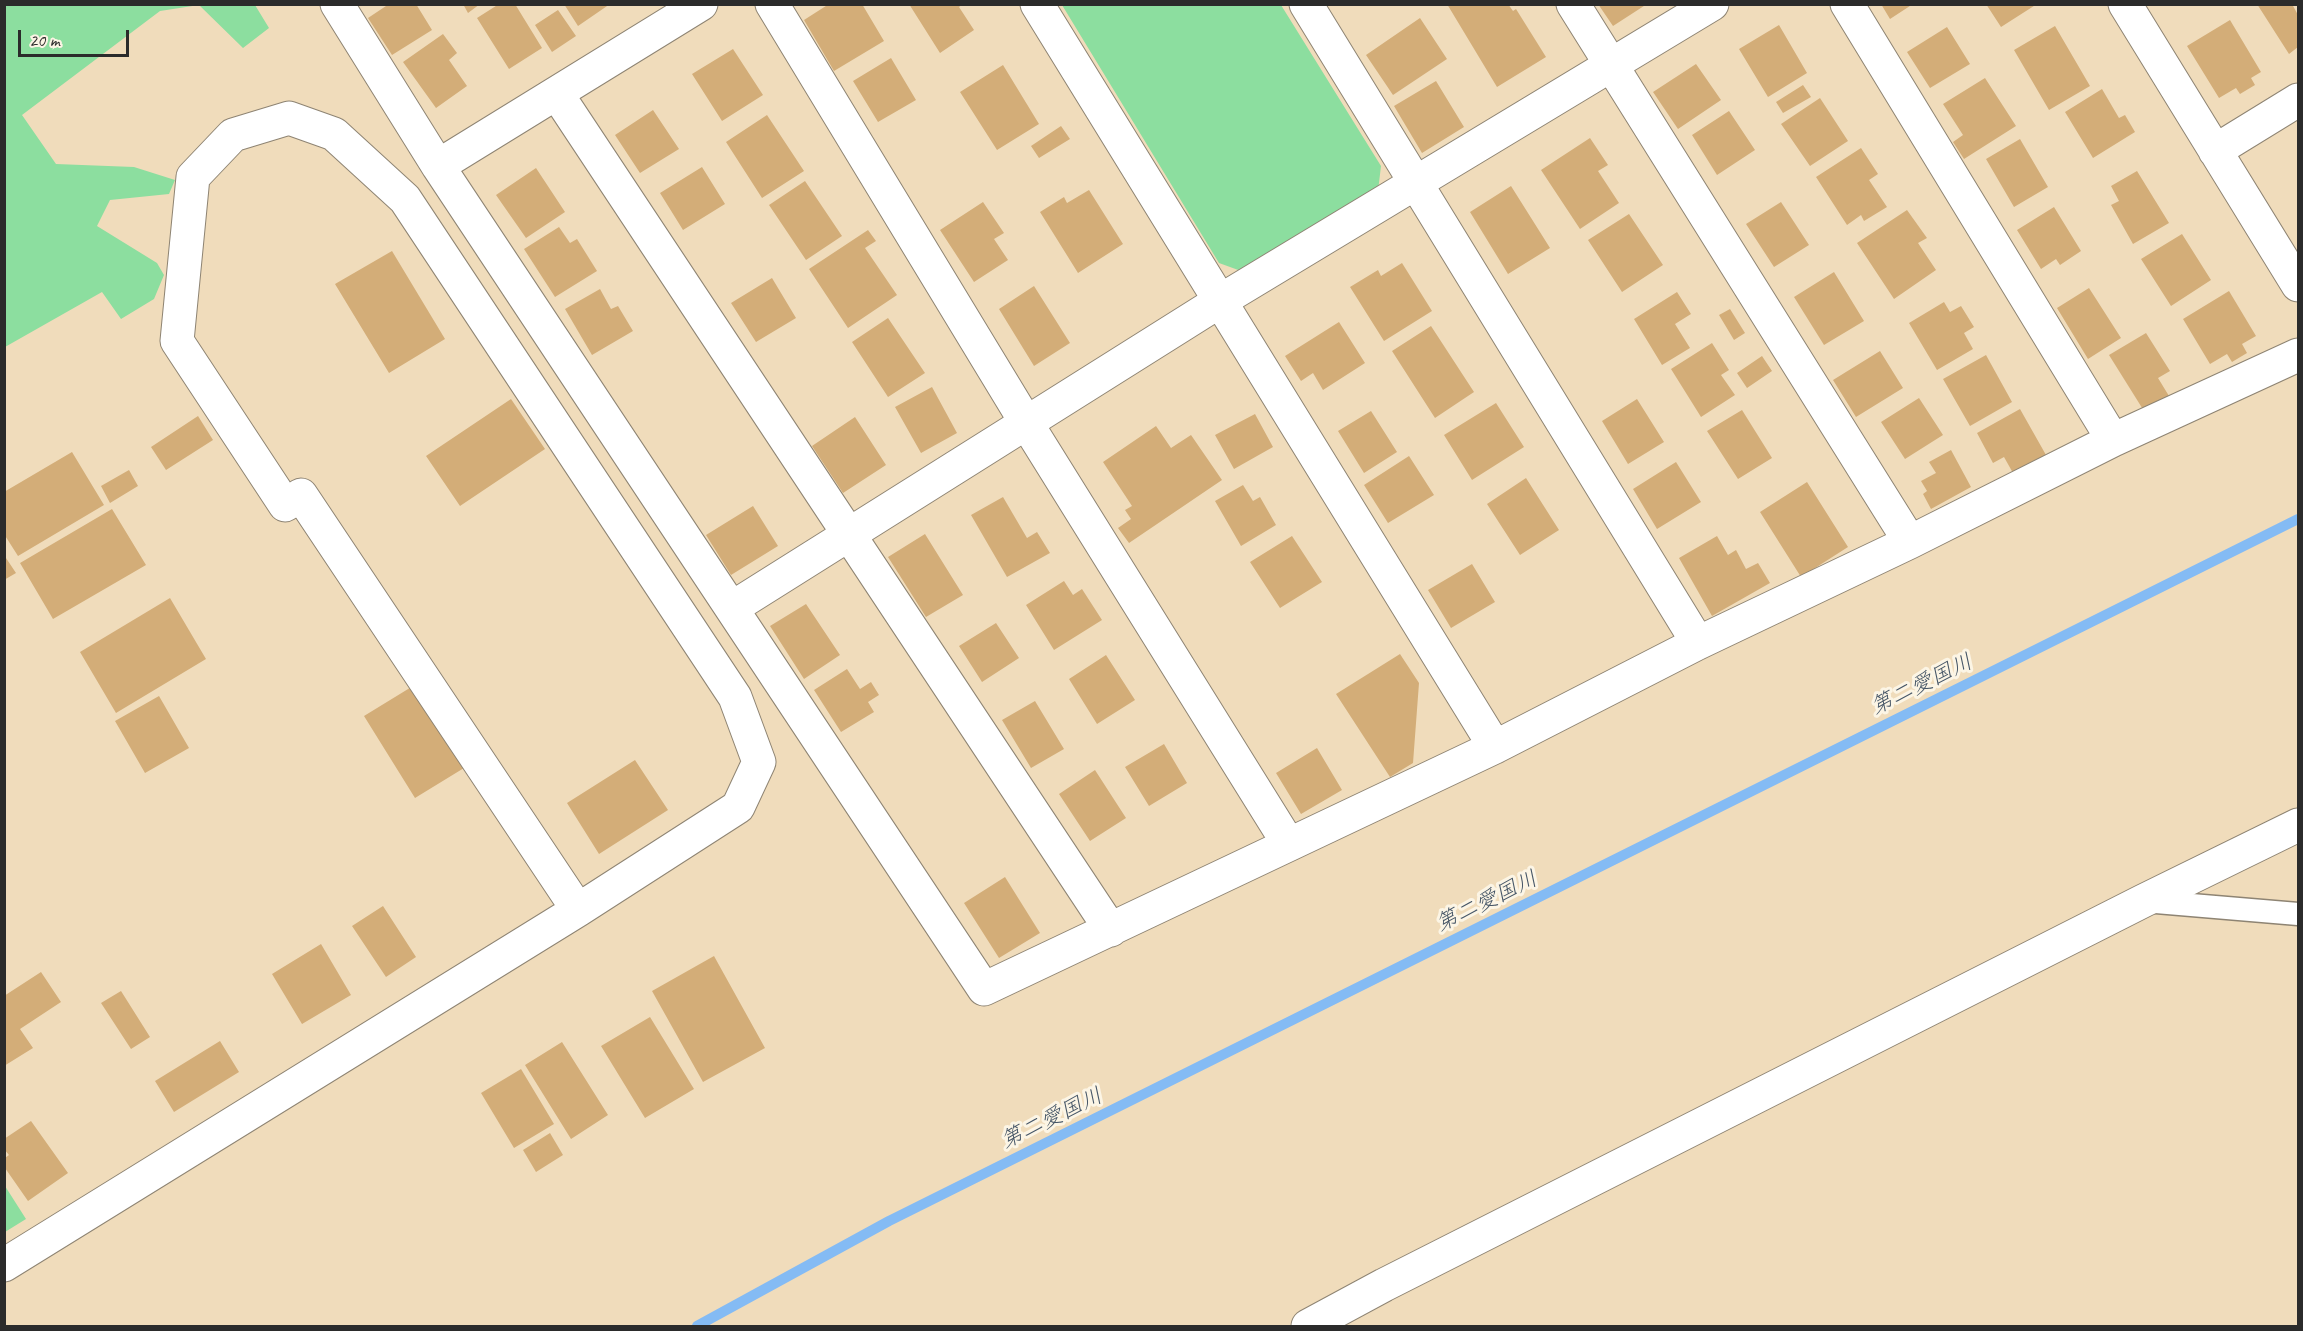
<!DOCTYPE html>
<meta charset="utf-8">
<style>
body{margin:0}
#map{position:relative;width:2303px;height:1331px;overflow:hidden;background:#f0dcbb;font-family:Caveat,sans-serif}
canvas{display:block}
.frame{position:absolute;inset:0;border:6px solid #2b2b2b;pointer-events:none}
.scale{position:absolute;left:18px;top:30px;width:111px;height:27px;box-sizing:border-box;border:3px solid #2b2b2b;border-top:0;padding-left:8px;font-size:18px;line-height:21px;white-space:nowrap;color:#2b2b2b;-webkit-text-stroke:4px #fcf5e5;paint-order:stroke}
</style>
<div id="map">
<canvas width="2303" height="1331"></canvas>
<div class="frame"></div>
<div class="scale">20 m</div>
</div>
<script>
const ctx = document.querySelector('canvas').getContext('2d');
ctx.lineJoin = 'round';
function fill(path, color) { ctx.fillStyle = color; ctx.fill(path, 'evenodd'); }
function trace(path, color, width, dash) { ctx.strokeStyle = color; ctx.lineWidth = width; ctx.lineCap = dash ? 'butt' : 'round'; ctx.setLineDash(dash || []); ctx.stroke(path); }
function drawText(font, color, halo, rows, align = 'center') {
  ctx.font = font + ' Caveat,"Klee One",sans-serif'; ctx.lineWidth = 6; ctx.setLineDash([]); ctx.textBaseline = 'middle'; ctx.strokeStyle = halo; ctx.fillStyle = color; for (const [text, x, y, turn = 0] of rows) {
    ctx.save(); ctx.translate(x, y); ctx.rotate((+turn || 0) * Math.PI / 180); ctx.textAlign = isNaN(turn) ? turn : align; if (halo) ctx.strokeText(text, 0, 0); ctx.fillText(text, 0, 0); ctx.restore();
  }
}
const green = new Path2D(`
 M4 5H255L269 28 243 48 199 5 160 11 22 115 56 164 134 167 175 180 169 194 110 200 97 226 157 263 164 275 154 299 121 319 102 292 5 347Z
 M1062 5H1281L1381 166 1378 191 1241 271 1219 263Z
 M5 1186 26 1219 5 1232H4Z`);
const stream = new Path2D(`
 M697 1326 889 1221 2298 519`);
const building = new Path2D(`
 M389 4H416L432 30 392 55 368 18Z
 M463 4H480L468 13Z
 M499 4H515L542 48 509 69 477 18Z
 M564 4H610L578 26Z
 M829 4H862L884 41 834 71 804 20Z
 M909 4H963L959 7 974 30 940 53Z
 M1447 4H1508L1513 11 1516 9 1546 57 1497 87Z
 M1598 4H1647L1613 26Z
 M1881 4H1913L1890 19Z
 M1986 4H2037L2001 27Z
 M2257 4H2292L2298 15V47L2289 54Z
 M558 10 576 36 552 52 535 25Z
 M1420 18 1447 59 1393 95 1366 55Z
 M2230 20 2261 72 2251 78 2255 85 2240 94 2236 88 2219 98 2187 46Z
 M1779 25 1807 73 1768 97 1739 49Z
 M2055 26 2090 86 2049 110 2014 50Z
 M1947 27 1970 64 1930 88 1907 52Z
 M443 34 457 53 449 60 467 86 436 108 403 62Z
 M733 49 763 95 722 121 692 74Z
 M891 58 916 100 878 122 853 81Z
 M1696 64 1721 100 1678 129 1653 92Z
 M1003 65 1039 124 997 150 960 92Z
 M1985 78 2016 126 1964 159 1953 142 1963 135 1943 104Z
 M1436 81 1464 127 1422 153 1394 106Z
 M1803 85 1811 97 1783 113 1776 102Z
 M2102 89 2119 118 2125 115 2135 132 2093 158 2065 112Z
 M1820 98 1848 141 1810 166 1781 124Z
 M653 110 679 149 640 173 615 135Z
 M1729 111 1755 150 1717 175 1692 135Z
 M767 115 804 171 762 198 726 142Z
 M1061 126 1070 139 1039 158 1031 146Z
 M1590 138 1608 165 1598 171 1619 203 1580 229 1541 170Z
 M2020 139 2048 187 2014 207 1986 159Z
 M1861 148 1878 174 1869 180 1887 207 1864 221 1861 215 1847 225 1816 177Z
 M702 167 725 204 683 230 660 193Z
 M536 168 565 212 526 238 496 195Z
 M2137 171 2169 223 2133 244 2111 205 2119 201 2111 186Z
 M805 181 842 236 806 260 769 205Z
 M1511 186 1550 248 1508 274 1470 212Z
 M1089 190 1123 244 1078 273 1040 212 1064 197 1067 203Z
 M983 202 1004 233 994 239 1008 260 974 282 940 230Z
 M1781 202 1809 245 1774 267 1746 224Z
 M2054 207 2081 251 2060 265 2056 259 2041 269 2017 230Z
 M1907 210 1927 238 1918 243 1936 270 1894 299 1857 243Z
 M1629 214 1663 265 1622 292 1588 240Z
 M559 227 570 243 577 239 597 271 555 297 524 249Z
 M868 230 876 241 865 248 897 295 848 328 809 269Z
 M2182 234 2211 280 2171 306 2141 259Z
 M392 251 445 339 389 373 335 284Z
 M1402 263 1432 311 1384 341 1350 287 1378 270 1381 276Z
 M1834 272 1864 321 1824 345 1794 297Z
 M772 278 796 318 756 342 731 303Z
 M1034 286 1070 343 1034 366 999 309Z
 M2089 288 2121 338 2088 359 2057 308Z
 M600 289 611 309 618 306 633 331 592 355 565 309Z
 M2229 291 2256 336 2242 344 2247 353 2232 362 2227 354 2210 364 2183 319Z
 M1677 292 1691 314 1675 324 1690 348 1662 365 1634 319Z
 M1944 302 1950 312 1961 306 1974 327 1964 333 1973 349 1937 370 1909 323Z
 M1730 309 1745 333 1734 340 1719 315Z
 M888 318 925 373 888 397 852 342Z
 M1339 322 1365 363 1323 390 1313 373 1301 381 1285 356Z
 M1431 326 1474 392 1435 418 1392 351Z
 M2146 333 2170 371 2158 378 2169 396 2144 411 2109 355Z
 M1712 343 1729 370 1721 375 1735 395 1701 417 1671 369Z
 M1880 351 1903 388 1856 417 1833 380Z
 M1986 355 2012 402 1970 426 1943 379Z
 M1762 356 1772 371 1747 388 1737 373Z
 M932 387 957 433 921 453 895 407Z
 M1919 398 1943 435 1905 459 1881 422Z
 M511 399 545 449 460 506 426 456Z
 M1637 399 1664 442 1628 464 1602 421Z
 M1496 403 1524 447 1472 480 1444 435Z
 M2020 409 2046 455 2013 473 2004 457 1993 463 1977 433Z
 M1742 410 1772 458 1738 479 1707 431Z
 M1371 411 1397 452 1364 473 1338 431Z
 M1255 414 1273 447 1234 469 1215 435Z
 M198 416 213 440 166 470 151 447Z
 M855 417 886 465 843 493 812 446Z
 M1156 426 1171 448 1191 435 1222 480 1129 543 1118 528 1131 519 1125 510 1132 506 1103 462Z
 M1951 450 1971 487 1931 509 1923 494 1927 491 1921 481 1936 473 1929 462Z
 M72 452 104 505 18 556 4 534V492Z
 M1409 456 1434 495 1388 523 1364 485Z
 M1676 462 1701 502 1657 529 1633 489Z
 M129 470 138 486 110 503 101 486Z
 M1526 478 1559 530 1520 555 1487 504Z
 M1807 482 1848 547 1801 577 1760 512Z
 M1243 485 1253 501 1260 497 1276 525 1241 546 1215 501Z
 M1003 497 1027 538 1037 532 1050 553 1007 577 971 515Z
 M753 506 778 546 731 575 706 535Z
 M112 509 146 565 53 619 20 563Z
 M925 534 963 595 926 617 888 557Z
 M1292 536 1322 582 1280 608 1250 562Z
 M1717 536 1728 555 1736 550 1746 569 1758 563 1770 583 1712 616 1679 558Z
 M4 555 16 573 4 580Z
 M1472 564 1495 602 1451 628 1428 590Z
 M1064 581 1073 595 1082 589 1102 620 1054 650 1026 605Z
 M170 598 206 659 116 713 80 652Z
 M806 604 840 655 804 679 770 626Z
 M996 623 1019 658 982 682 959 646Z
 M1400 654 1419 683 1413 763 1390 777 1336 694Z
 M1106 655 1135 700 1097 724 1069 679Z
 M847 669 860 689 871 682 879 695 868 702 874 712 841 732 814 690Z
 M413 686 464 768 415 798 364 716Z
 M159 696 189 748 145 773 115 721Z
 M1035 701 1064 749 1031 768 1002 720Z
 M1164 744 1187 783 1149 806 1125 767Z
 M1317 748 1342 790 1301 814 1276 773Z
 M635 760 668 810 599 854 567 803Z
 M1095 770 1126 818 1090 841 1059 794Z
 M1005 877 1040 933 999 958 964 903Z
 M383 906 416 957 386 977 352 926Z
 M321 944 351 995 302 1024 272 974Z
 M714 956 765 1048 703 1082 652 991Z
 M41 972 61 1002 20 1029 33 1048 4 1066V996Z
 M121 991 150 1037 131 1049 101 1003Z
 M650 1017 694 1089 645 1118 601 1046Z
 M220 1041 239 1072 174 1112 155 1081Z
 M562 1042 608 1115 571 1139 525 1065Z
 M521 1069 554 1124 514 1148 481 1093Z
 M31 1121 68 1173 28 1201 5 1168V1158L9 1155 4 1149V1139Z
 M550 1133 563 1155 536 1172 523 1150Z`);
const lane = new Path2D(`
 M2144 901 2298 914`);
const street = new Path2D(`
 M337 4 438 166 984 989 1495 747 1698 643 1910 542 2113 440 2298 355
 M772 4 1027 424 1288 843
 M1037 4 1495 747
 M1306 4 1698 643
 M1573 4 1910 542
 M1847 4 2113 440
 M2125 4 2298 285
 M557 94 1111 930
 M2215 151 2298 100
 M438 166 701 4
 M732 608 1220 301 1712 4
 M4 1265 578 910 738 807 759 762 735 697 405 199 334 134 289 118 233 135 193 177 177 341 285 505 301 495 578 910
 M1308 1326 1384 1285 2143 901 2298 825`);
const waterNames = [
 ["第二愛国川",1922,685,-26],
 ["第二愛国川",1487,902,-26],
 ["第二愛国川",1052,1119,-26]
];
fill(green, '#8cde9f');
trace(stream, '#84bbf4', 10);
fill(building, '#d3ad78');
trace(lane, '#8e8473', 25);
trace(street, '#8e8473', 35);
trace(lane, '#fff', 22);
trace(street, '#fff', 33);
drawText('italic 22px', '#465667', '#fcf5e5', waterNames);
</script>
